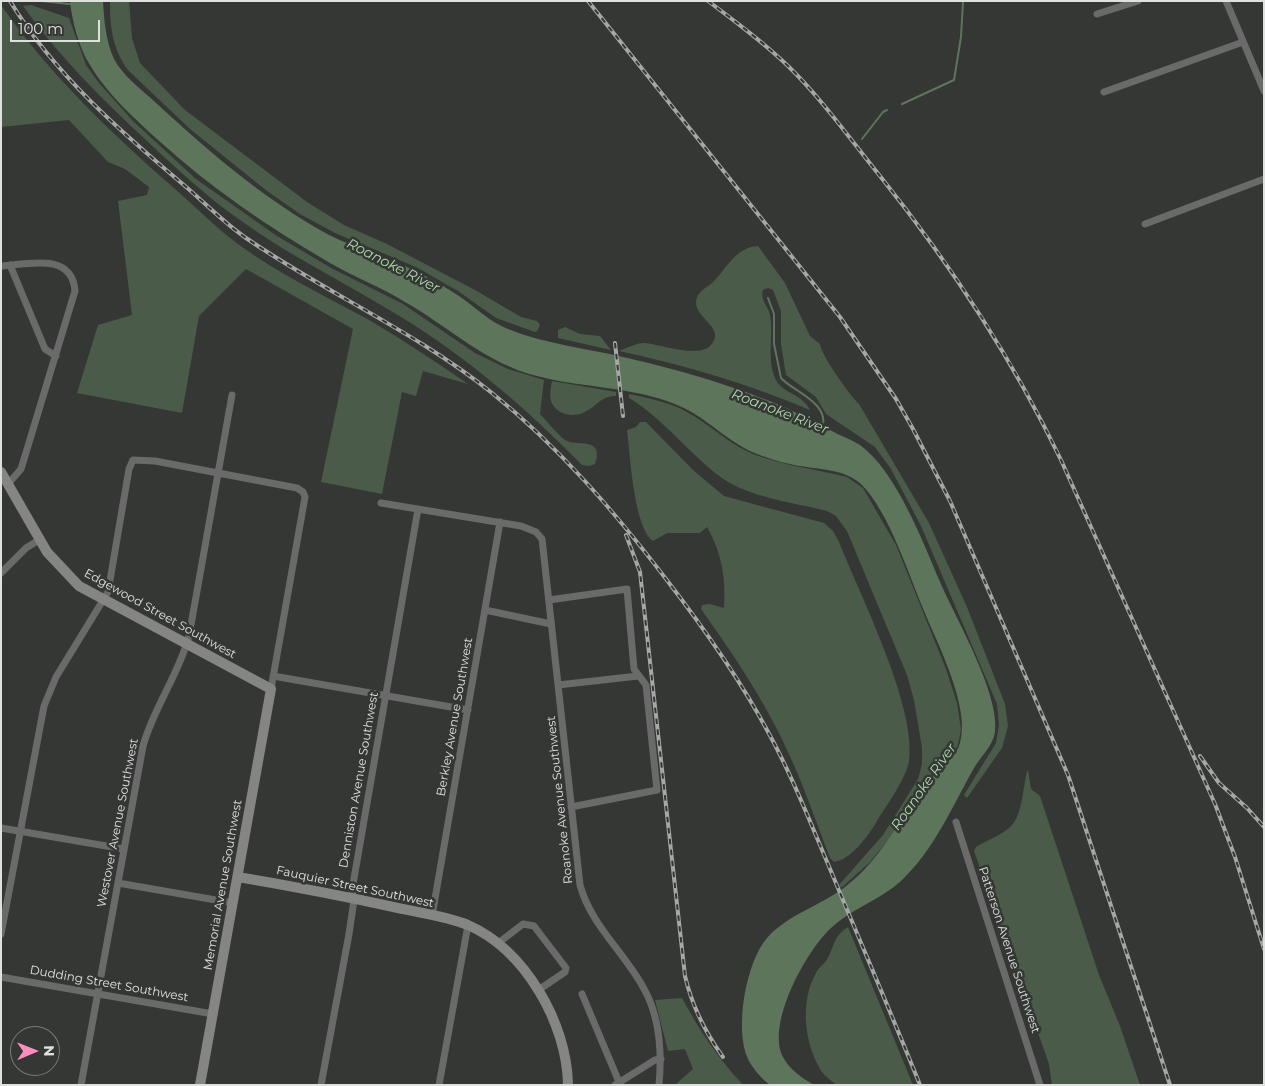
<!DOCTYPE html>
<style>
body{margin:0}
#map{position:relative;width:1265px;height:1086px;overflow:hidden;background:#353735;font-family:Montserrat,sans-serif}
canvas{display:block}
.frame{position:absolute;inset:0;border:2px solid #dfe1df;pointer-events:none}
.north{position:absolute;left:10px;top:1026px;width:50px;height:50px;box-sizing:border-box;background:#353735;border:1px solid #797b79;border-radius:50%;rotate:89deg;font-size:14px;font-weight:700;line-height:20px;text-align:center;color:#dfe1df}
.north::after{content:'';display:block;margin:auto;width:18px;height:22px;background:#fd8ebf;clip-path:polygon(50% 0,100% 100%,50% 72%,0 100%)}
.scale{position:absolute;left:10px;top:20px;width:90px;height:22px;box-sizing:border-box;border:2px solid #dfe1df;border-top:0;padding-left:6px;font-size:15px;line-height:18px;white-space:nowrap;color:#dfe1df;-webkit-text-stroke:4px #353735;paint-order:stroke}
</style>
<div id="map">
<canvas width="1265" height="1086"></canvas>
<div class="frame"></div>
<div class="north">N</div>
<div class="scale">100 m</div>
</div>
<script>
const ctx = document.querySelector('canvas').getContext('2d');
ctx.lineJoin = 'round';
function fill(path, color) { ctx.fillStyle = color; ctx.fill(path, 'evenodd'); }
function trace(path, color, width, dash) { ctx.strokeStyle = color; ctx.lineWidth = width; ctx.lineCap = dash ? 'butt' : 'round'; ctx.setLineDash(dash || []); ctx.stroke(path); }
function drawText(font, color, halo, rows, align = 'center') {
  ctx.font = font + ' Montserrat,sans-serif'; ctx.lineWidth = 5; ctx.setLineDash([]); ctx.textBaseline = 'middle'; ctx.strokeStyle = halo; ctx.fillStyle = color; for (const [text, x, y, turn = 0] of rows) {
    ctx.save(); ctx.translate(x, y); ctx.rotate((+turn || 0) * Math.PI / 180); ctx.textAlign = isNaN(turn) ? turn : align; if (halo) ctx.strokeText(text, 0, 0); ctx.fillText(text, 0, 0); ctx.restore();
  }
}
const green = new Path2D(`
 M110 1H129L132 38 140 63 185 110 307 202 344 225 387 244 475 290 521 317 537 321 540 325 538 330 535 332 496 318 458 291 416 267 335 233 300 214 267 191 190 129 128 70C112 48 110 27 110 1Z
 M1 5C50 75 111 133 175 189 196 207 216 228 238 244 279 274 325 296 369 320 403 340 436 362 468 384L423 371 416 396 402 392 382 494 321 482 353 329 246 269 199 316 182 413 77 393 98 325 132 315 118 201 147 195 149 187 125 169 108 162 69 120 1 127Z
 M31 5 69 18 86 65 99 83 133 121 196 179 277 236 333 269 403 304 475 353 508 369 544 380 540 414C548 422 556 433 565 440 576 447 605 436 595 464L589 466 582 465C527 409 468 358 401 317 348 284 291 257 240 220 207 197 177 169 148 142 102 99 59 57 23 6Z
 M758 246 785 283 810 336 820 344C821 355 851 397 859 404L929 523 967 607 1005 704 1008 726 1002 748 967 798 964 795 996 743 999 725 997 704 921 526 891 469 875 447 826 414 816 397 786 375 781 344V311L773 290 768 288 763 290C760 301 768 305 770 315 774 336 766 360 776 380 782 393 803 394 810 410 748 384 685 365 619 351 626 348 637 343 644 343 660 344 699 359 711 345 726 329 696 318 696 303 696 292 705 289 712 283 726 270 735 247 758 246Z
 M565 327 580 334 600 336 611 350 558 338V330Z
 M552 381 616 392V396C601 396 597 406 585 412 573 418 556 415 551 401 549 395 551 388 552 381Z
 M629 394C648 398 668 402 685 411 709 423 728 444 753 454 784 466 816 469 847 477L863 488 896 545 946 669 957 703 961 729 958 745 950 758 936 769 924 784 889 839 869 863 841 888 839 885 883 835 918 779 922 764V748L914 700 907 675 847 531 836 516 827 511C796 503 748 497 722 478 689 454 664 419 629 398Z
 M640 422H646L693 470 724 496 824 523 833 531 839 542C860 595 917 707 909 761 906 779 886 806 877 821 868 836 851 860 834 862L830 858C816 822 804 786 788 752 765 701 733 654 701 609L702 605 710 604 724 608C726 579 722 553 707 527L700 533H667L653 541C634 528 630 454 627 430L636 427Z
 M1028 770 1031 789 1040 796 1099 975 1120 1026 1140 1085H1052L1049 1064 974 851 976 847C987 840 1005 834 1013 824 1024 810 1024 774 1028 770Z
 M848 927 913 1085H836C831 1080 823 1075 820 1069 804 1041 800 1001 816 973 818 968 823 965 826 961 835 947 832 937 848 927Z
 M682 998C699 1030 718 1058 743 1085H675L693 1069 685 1049 668 1051 655 1000Z`);
const water = new Path2D(`
 M70 1H103C104 21 106 41 114 59 123 76 141 89 155 102 208 151 265 200 329 235 357 249 388 257 415 271 430 278 445 287 459 296 475 307 490 322 508 329 545 344 585 348 623 357 690 372 771 396 830 430 840 436 851 439 860 445 896 471 923 542 940 582 956 619 1000 694 995 732 993 746 981 756 974 768 952 807 934 850 901 881 880 900 851 909 831 928 806 951 766 1024 783 1057 790 1070 802 1078 814 1085H770C761 1078 753 1069 748 1059 734 1029 746 962 767 938 787 915 820 906 845 887 882 859 900 817 928 782 939 768 955 760 960 743 971 706 936 641 922 606 907 570 889 513 862 485 844 467 813 470 790 464 779 462 768 458 757 454 731 444 711 422 686 409 640 386 586 389 537 376 487 364 449 327 405 302 381 287 354 277 330 263 268 227 211 188 158 140 134 118 107 94 90 65 79 48 72 21 70 1Z`);
const stream = new Path2D(`
 M41 1 70 4
 M902 104 954 80 961 37 963 1
 M862 139 883 112 887 110
 M768 298 774 314V344L781 378C792 391 831 403 822 428`);
const street = new Path2D(`
 M1226 1 1264 91
 M1097 14 1138 1
 M1104 92 1243 42
 M1145 224 1264 179
 M10 265 45 349 56 356
 M1 266C28 264 72 252 75 291L21 469 8 484
 M381 503 521 526 536 532 542 539 580 885C591 925 623 951 643 987 660 1016 662 1052 659 1085
 M1 573 26 548 39 540
 M549 600 627 589 634 669 646 685 657 790 571 807
 M485 610 551 624
 M273 676 468 710
 M558 685 638 676
 M956 822 1040 1085
 M1 828 124 849
 M118 883 233 903
 M432 916 500 522
 M1 934 44 706 56 677 108 592 129 469 133 460 155 461 297 488 303 492 305 497 271 689
 M497 944 523 924 534 926 566 968 565 972 537 991
 M1 977 213 1014
 M582 994 619 1082
 M81 1085 143 746C154 707 179 674 189 636L232 395
 M321 1085 349 934 354 900 352 890 418 509
 M439 1085 468 925
 M615 1085 655 1060 661 1059`);
const secondary = new Path2D(`
 M1 472 47 552 79 586 271 689 200 1085
 M238 877C291 886 344 896 398 908 421 913 446 916 468 925 525 950 567 1023 568 1085`);
const rail = new Path2D(`
 M10 1C54 74 121 132 185 186 205 203 224 223 246 238 326 293 416 332 492 393 559 447 614 511 666 579 703 627 738 676 767 730 793 777 812 827 833 876 862 946 892 1015 920 1085
 M588 1 840 317 896 399 913 429 950 501 1068 775 1170 1085
 M708 1C736 22 763 42 788 66 822 99 850 139 880 176 952 266 1011 356 1061 460L1215 804 1235 857 1264 949
 M615 343 623 416
 M626 535 640 572 685 976C692 1006 705 1032 723 1057
 M1200 756 1219 783 1247 808 1264 827`);
const streetNames = [
 ["Edgewood Street Southwest",160,614,29],
 ["Berkley Avenue Southwest",455,717,-80],
 ["Denniston Avenue Southwest",359,780,-80],
 ["Roanoke Avenue Southwest",560,800,-96],
 ["Westover Avenue Southwest",118,823,-79],
 ["Memorial Avenue Southwest",223,885,-80],
 ["Fauquier Street Southwest",355,887,12],
 ["Patterson Avenue Southwest",1009,950,72],
 ["Dudding Street Southwest",109,984,10]
];
const waterNames = [
 ["Roanoke River",393,266,27],
 ["Roanoke River",780,412,21],
 ["Roanoke River",924,787,-55]
];
fill(green, '#4a5b49');
fill(water, '#5d765b');
trace(stream, '#5d765b', 2);
trace(street, '#696a69', 7);
trace(secondary, '#858684', 10);
trace(rail, '#a6a8a6', 4);
trace(rail, '#353735', 2, [5.5]);
drawText('12px', '#dfe1df', '#353735', streetNames);
drawText('italic 14px', '#add9a9', '#353735', waterNames);
</script>
